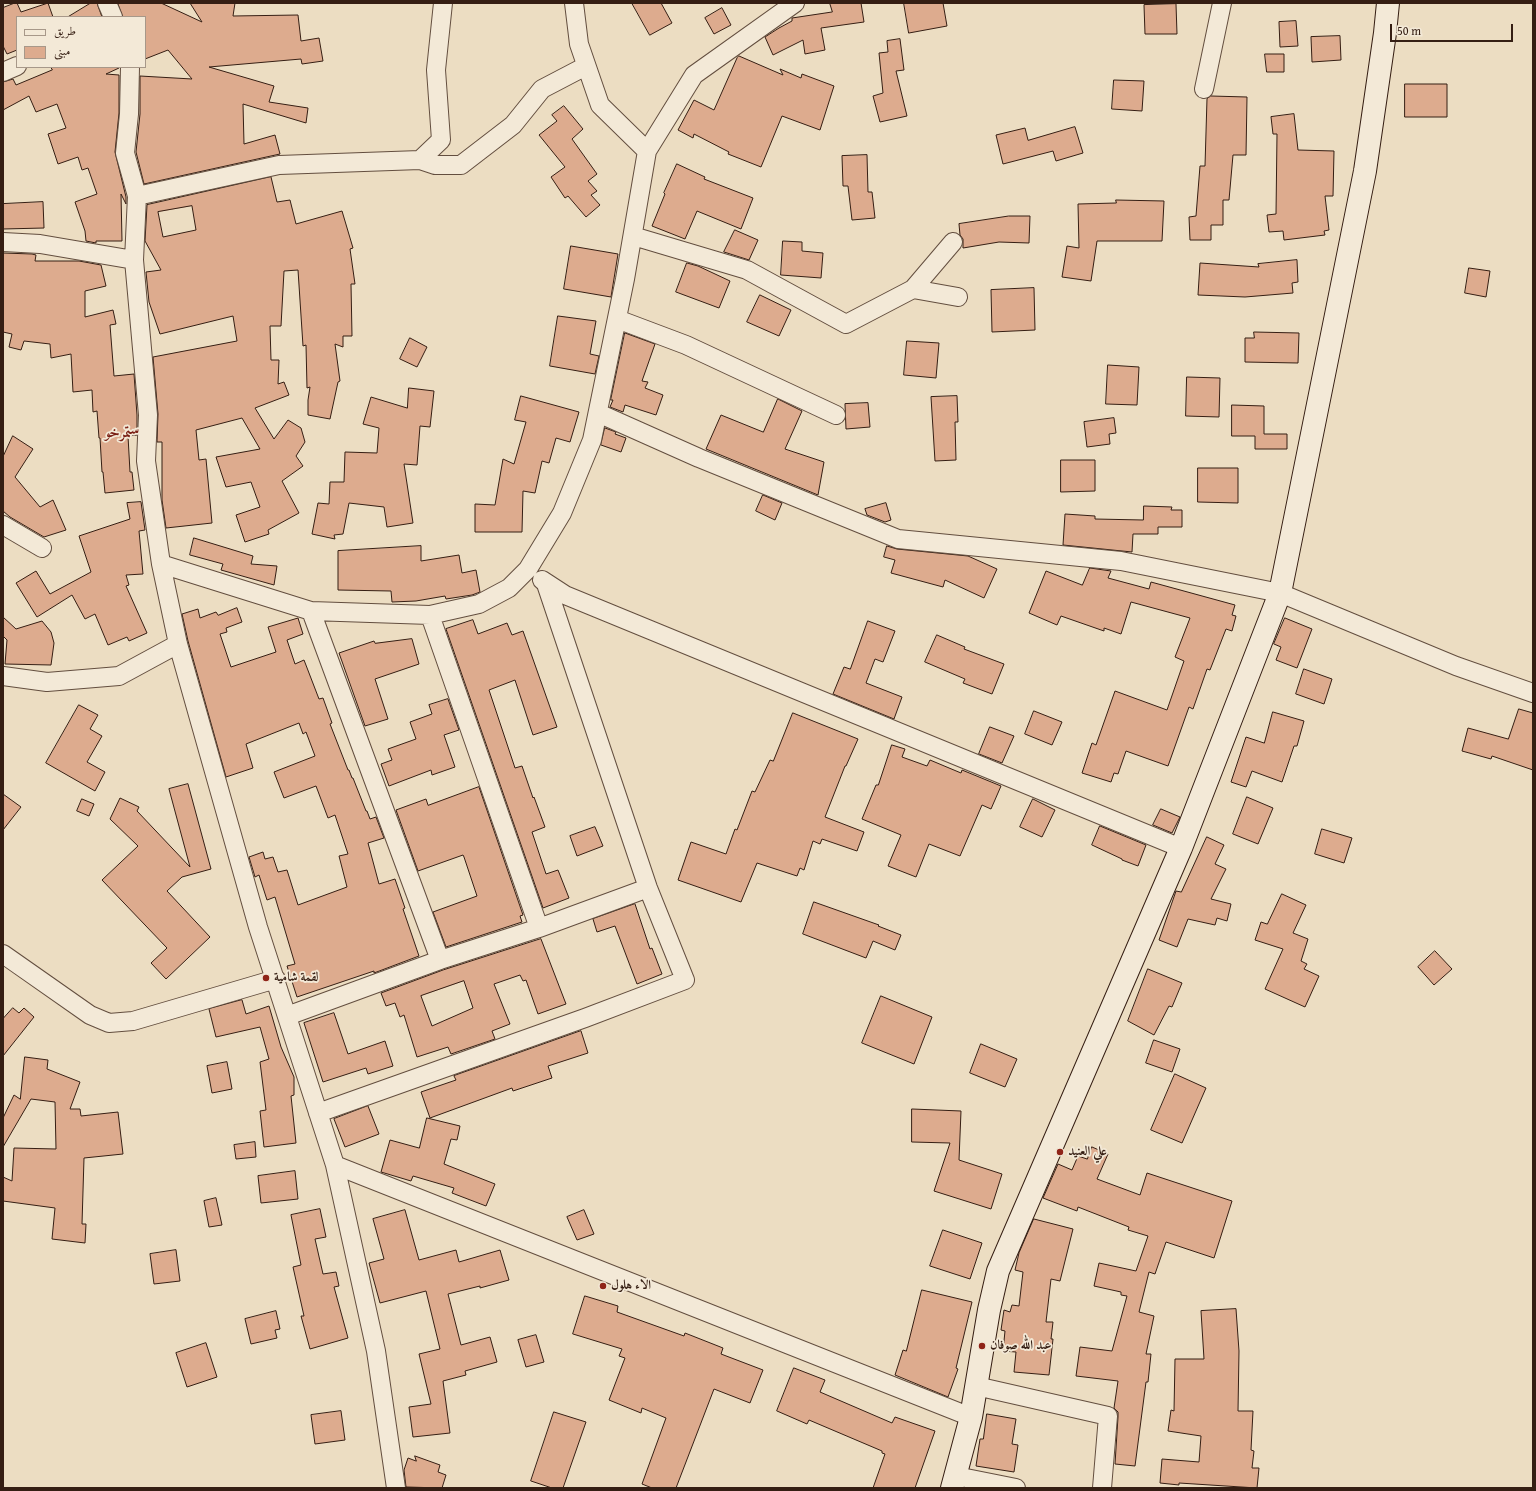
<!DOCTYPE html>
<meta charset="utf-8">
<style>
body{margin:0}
#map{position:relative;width:1536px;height:1491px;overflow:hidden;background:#ecddc2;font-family:"Gentium Book Plus",Amiri,serif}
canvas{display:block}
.frame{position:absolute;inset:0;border:4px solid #351e13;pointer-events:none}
.legend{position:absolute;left:16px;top:16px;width:130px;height:52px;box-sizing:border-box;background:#f3e9d7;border:1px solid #a79889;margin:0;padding:5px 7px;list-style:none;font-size:12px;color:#351e13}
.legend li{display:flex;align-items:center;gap:8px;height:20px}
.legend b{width:20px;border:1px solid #a79889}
.scale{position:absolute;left:1390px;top:24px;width:123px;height:18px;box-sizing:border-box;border:2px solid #351e13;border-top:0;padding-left:5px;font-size:12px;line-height:14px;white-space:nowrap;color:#351e13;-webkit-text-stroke:3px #f3e9d7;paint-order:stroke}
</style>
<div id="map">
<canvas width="1536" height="1491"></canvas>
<div class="frame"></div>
<ul class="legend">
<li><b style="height:5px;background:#f3e9d7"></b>طريق</li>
<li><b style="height:11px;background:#ddab8e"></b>مبنى</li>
</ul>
<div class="scale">50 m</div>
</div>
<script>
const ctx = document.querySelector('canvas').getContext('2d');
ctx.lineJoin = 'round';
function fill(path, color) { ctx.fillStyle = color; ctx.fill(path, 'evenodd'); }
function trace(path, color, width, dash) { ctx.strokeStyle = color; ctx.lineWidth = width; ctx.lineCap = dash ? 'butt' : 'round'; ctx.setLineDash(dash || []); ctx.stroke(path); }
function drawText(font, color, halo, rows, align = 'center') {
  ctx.font = font + ' "Gentium Book Plus",Amiri,serif'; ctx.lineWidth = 3.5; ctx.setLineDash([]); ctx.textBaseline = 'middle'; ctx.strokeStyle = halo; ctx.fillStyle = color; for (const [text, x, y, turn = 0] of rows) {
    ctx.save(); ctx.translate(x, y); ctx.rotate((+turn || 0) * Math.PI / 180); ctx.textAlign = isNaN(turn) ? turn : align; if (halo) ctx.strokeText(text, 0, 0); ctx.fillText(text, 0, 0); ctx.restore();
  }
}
const building = new Path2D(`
 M15 3H17L21 12 48 3 53 17H17V50L7 54 3 46V8Z
 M91 3H97L102 17H68Z
 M118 3H161L202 22 190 3H235L233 16 298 15 301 41 319 38 323 61 302 64 301 59 209 67 274 86 269 102 308 108 306 123 243 104 244 144 275 135 280 154 144 184 136 152 140 114V76L192 79 168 50 145 59V17H123Z
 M632 3H661L672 23 650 35Z
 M830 3H861L864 22 821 28 825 50 805 54 803 40 773 55 765 37 779 28 792 21V18L832 12Z
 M904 3H943L947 26 909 33Z
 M1176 4 1177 34H1145L1144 5Z
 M722 8 731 25 714 34 705 18Z
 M1296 21 1298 46 1280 47 1279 22Z
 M1340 36 1341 60 1312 62 1311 37Z
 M900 39 904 70 896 71 907 116 880 122 873 96 883 93 879 53 888 52 887 41Z
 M1265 54H1284V72H1267Z
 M739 56 783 75 780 69 801 78 802 74 834 86 820 130 782 116 761 167 728 154 729 152 694 134 693 138 678 130 694 100 714 110 737 58Z
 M51 67H120L119 68 106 74 119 75V113L115 152 126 197V204L121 194 122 241H96V243L86 241 85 231 75 202 97 194 88 168 82 170 78 157 58 164 48 134 66 128 57 104 36 112 29 96 3 110V82L13 79 16 85 52 70Z
 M1114 80 1144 81 1142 111 1112 109Z
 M1405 84H1447V117H1405Z
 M1211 96 1247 97 1246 155H1233L1229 200H1223V225H1211V240H1190L1189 217 1196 216 1200 166H1205L1207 99Z
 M564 106 583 129 572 139 597 174 588 181 597 191 591 195 600 205 586 217 568 196 565 198 551 177 565 167 539 135 557 121 552 115Z
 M1294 114 1298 150 1334 151 1333 196H1325L1329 230 1324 231 1325 235 1284 240 1283 231 1269 232 1267 215 1276 214 1277 134H1273L1271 117Z
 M1075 127 1083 153 1056 161 1053 151 1003 164 996 135 1025 128 1028 140Z
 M867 155 868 192H872L875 218 852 220 848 186H843L842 156Z
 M677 164 705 177 704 179 753 198 741 229 697 211 685 239 652 226 665 194 664 193Z
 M271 177 277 202 290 200 296 224 342 211 353 248 350 249 355 284H351L352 336H343V347L335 344 340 381 338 382 330 419 308 415V400L310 387 307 388 306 345 303 346 298 270 284 271 281 326H270L271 360H279L278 384 284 382 289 395 255 408 274 439 288 420 301 428 305 442 296 456 303 466 282 481 299 513 268 530 269 534 245 542 236 515 260 507 251 482 226 487 216 457 260 449 242 418 196 430 199 460 206 459 212 523 166 528 162 500V442H157L158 414 153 357 237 341 233 316 160 334 149 302 146 272 161 270 145 241 147 205ZM192 206 196 230 163 237 158 212Z
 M1116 200 1164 201 1162 241H1097L1091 281 1062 277 1067 246 1079 248 1078 204 1116 203Z
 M43 202 44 228 3 229V204Z
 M1009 216H1030L1029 243 999 242 963 248V239L960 235 959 224Z
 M735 230 758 240 749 260 724 252Z
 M783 241 802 242V251L823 253 821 278 781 275Z
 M571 246 618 254 611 297 564 289Z
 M3 253 32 254 36 255 35 261H79L101 265 106 286 85 291V317L113 310 116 324 110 325 114 376 134 374 137 415V435L128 436 130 472H132L134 490 105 493 103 472H102L100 438H99L97 411 93 412 92 390 73 392 71 354 51 358 50 344 24 341 21 350 9 347 12 334 3 332Z
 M1297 260 1298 282 1292 283 1293 293 1245 297 1198 295 1200 263 1259 267 1258 264Z
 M687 263 698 266 730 281 719 308 676 292Z
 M1469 268 1490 271 1486 297 1465 293Z
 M1034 288 1035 330 992 332 991 290Z
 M760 295 791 310 779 336 747 322Z
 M558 316 596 321 590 354 599 356 595 374 550 366Z
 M1254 332 1299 333 1298 363 1245 362V338H1254Z
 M625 333 655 344 642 381 648 382 645 388 663 395 656 415 625 405 623 412 610 407 613 400H611Z
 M410 338 427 347 417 367 400 359Z
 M907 341 939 343 936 378 904 375Z
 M1108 365 1139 367 1137 405 1106 404Z
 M1187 377 1220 378 1219 417 1186 416Z
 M409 388 434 391 430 427 420 426 417 465 404 464 413 523 387 527 384 507 349 503 343 534 334 535 335 539 312 534 318 503 329 504 330 482H344L345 452 377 453 379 428 363 424 371 397 407 408Z
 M521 396 579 412 570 442 556 438 549 463 542 461 535 493 523 491 522 532H475V504L495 505 503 459 514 464 526 422 515 420Z
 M957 396 958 422H955L956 460 935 461 931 397Z
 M778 399 802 411 785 449 824 462 818 495 706 449 721 415 763 432Z
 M868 403 870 427 846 429 845 404Z
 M1232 405 1264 406V434H1287V449H1255V436H1232Z
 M1114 418 1116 433 1109 434 1110 444 1087 447 1084 422Z
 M605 428 616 432 615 434 626 438 621 452 601 445Z
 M13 436 33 449 15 477 40 507 53 500 66 530 44 537 10 517 3 511V457Z
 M1061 460H1095V491L1061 492Z
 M1198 468H1238V503L1198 502Z
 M763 495 782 503 775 520 756 511Z
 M141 502 145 530 139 531 143 574 126 575 129 585 126 586 147 633 129 641 127 637 108 645 95 614 85 619 72 595 37 617 16 583 36 571 50 594 91 572 79 536 130 519 127 503Z
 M886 503 891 520 885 522 867 515 865 509Z
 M1144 506 1172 507 1171 510H1182V527H1158V534H1133L1132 552 1063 545 1065 514 1095 516V519L1143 520Z
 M194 538 253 556 251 564 277 566 274 585 221 570 223 564 190 555Z
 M421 546V561L459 555 462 573 476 570 480 592 472 595 446 599 445 596 416 601 392 602 391 591 338 590V551Z
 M887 546 897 549 968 556 997 569 984 598 945 580 943 587 891 573 895 560 884 557Z
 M1090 568 1111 571 1108 578 1149 589 1151 582 1235 605 1232 615 1236 616 1232 631 1226 629 1210 670 1207 669 1193 709 1189 707 1168 766 1126 751 1118 774 1114 773 1111 782 1082 773 1092 743 1096 745 1115 691 1167 710 1184 661 1175 657 1190 618 1131 602 1121 634 1104 628V631L1061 616 1057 625 1029 613 1046 571 1082 585Z
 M237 608 242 622 226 628 227 632 220 634 231 667 276 652 268 627 298 618 303 634 287 640 295 664 304 660 319 699 323 698 332 723 330 724 348 770H349L352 778H353L366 811H367L370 819 376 817 384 838 368 843 379 884 395 879 405 908 403 909 419 956 374 973V971L297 997 287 966 295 964 275 897 267 900 259 875 255 877 249 857 263 852 265 859 273 857 278 872 287 870 298 905 347 887 339 856 348 854 335 815 328 818 316 786 284 798 274 772 315 756 306 732 303 734 299 723 246 744 253 768 226 777 188 641 182 614 198 609 200 618 216 612 218 615Z
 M3 617 16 629 42 621 51 632 54 643 51 665 5 664 7 640 3 636Z
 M1285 618 1312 629 1297 668 1276 660 1281 647 1274 644Z
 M473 620 478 634 507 623 512 635 523 631 557 727 533 735 515 680 489 690 515 768 522 766 533 798 534 797 545 827 532 832 546 874 558 870 569 898 543 908 446 629Z
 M868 621 895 631 883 662 875 659 866 683 902 697 894 719 833 694 844 667 850 669Z
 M937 635 965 647 964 649 1004 664 992 694 963 683 965 679 925 662Z
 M412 639 419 664 375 679 388 719 365 726 339 653 374 641 375 643Z
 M1304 669 1332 679 1324 704 1296 694Z
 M448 699 459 730 444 735 455 767 432 775 431 770 389 786 381 764 392 760 388 749 416 739 410 722 432 714 429 705Z
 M79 705 98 715 90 729 102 736 87 762 105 772 95 791 46 763Z
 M1519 709 1533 713V770L1492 756 1491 759 1462 751 1468 728 1508 739Z
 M1034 711 1062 722 1052 745 1025 734Z
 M1273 712 1304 721 1297 746H1294L1282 782 1252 771 1246 787 1231 782 1246 737 1264 743Z
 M793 713 858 739 846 766H845L825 817 864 832 857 851 822 839 820 844 813 841 804 870 800 868 797 876 757 863 741 902 678 880 691 842 726 854 735 829 737 830 752 791 755 792 770 760 773 761Z
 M990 727 1014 736 1002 763 979 754Z
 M892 745 905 749 902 757 927 766 930 760 961 773 962 770 1001 786 991 809 982 805 960 856 929 844 916 877 888 866 901 835 862 819 876 785H878Z
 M188 784 211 869 182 877 167 891 210 937 166 979 151 963 167 948 102 880 138 846 110 819 120 798 139 807 137 811 190 867 169 789Z
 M479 787 523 915 520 916 522 922 446 947 433 912 477 896 464 857 463 855 418 871 396 810 426 799 428 805Z
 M3 794 21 807 3 830Z
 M1247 797 1273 808 1258 844 1233 834Z
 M82 799 94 804 89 816 77 811Z
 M1033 799 1055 810 1042 837 1020 827Z
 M1161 809 1180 817 1172 833 1153 825Z
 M1100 826 1146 845 1138 866 1122 860V859L1092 845Z
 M595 827 603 846 577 856 570 836Z
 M1322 829 1352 838 1344 863 1315 854Z
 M1207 837 1224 845 1215 864 1226 869 1211 899 1231 904 1227 921 1217 918 1215 925 1188 919 1177 947 1159 940 1176 891 1181 892Z
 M1282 894 1306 905 1293 933 1308 939 1301 961 1307 964 1304 969 1319 976 1305 1007 1265 989 1283 949 1255 940 1261 922 1267 924Z
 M814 902 879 925 878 926 901 935 895 950 873 941 866 958 803 934Z
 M635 904 650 949 652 948 662 974 637 984 615 926 597 932 593 919Z
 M541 939 566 1004 538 1014 526 980 523 981 520 975 494 984 510 1024 492 1031 495 1039 451 1054 448 1047 417 1057 404 1015 400 1017 395 1003 386 1006 381 993 443 970ZM464 981 473 1008 432 1026 421 996Z
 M1435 951 1452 969 1434 985 1418 967Z
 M1148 969 1182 983 1172 1007 1169 1006 1154 1035 1128 1021Z
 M881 996 932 1017 914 1064 862 1043Z
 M242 1000 246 1014 269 1006 281 1047 294 1077V1095L291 1096 296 1143 264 1147 260 1111 266 1110 260 1062 269 1059 260 1027 216 1037 209 1009Z
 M13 1008 19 1013 24 1008 34 1017 3 1056V1019Z
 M334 1013 348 1054 385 1041 393 1066 368 1074 366 1068 323 1082 304 1023Z
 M581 1031 588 1053 548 1066 552 1078 513 1091 512 1088 430 1118 421 1092 456 1080 454 1076Z
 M1154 1040 1180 1049 1172 1072 1146 1063Z
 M981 1044 1017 1059 1005 1087 970 1073Z
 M25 1057 48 1060 47 1069 80 1082 70 1109H80L81 1116 118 1112 123 1154 84 1158 82 1224H86L85 1243 52 1239 55 1208 3 1201V1177L12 1181 14 1148 56 1149 55 1102 31 1099 3 1147V1118L14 1095 20 1099Z
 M227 1062 232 1089 212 1093 207 1066Z
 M1175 1074 1206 1088 1182 1143 1151 1130Z
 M368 1106 379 1134 345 1147 334 1119Z
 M912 1109 961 1111 959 1160 1002 1174 991 1209 934 1191 950 1143 912 1142Z
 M427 1118 460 1126 457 1140 451 1139 444 1164 495 1184 486 1206 452 1193 454 1188 413 1176 411 1181 381 1172 390 1140 419 1148Z
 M255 1142 256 1157 236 1159 234 1145Z
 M1092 1147 1108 1154 1097 1179 1140 1195 1147 1173 1232 1201 1214 1258 1166 1242 1155 1274 1149 1272 1139 1312 1154 1316 1146 1354H1151L1148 1382H1146L1135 1466 1115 1464 1118 1417V1412L1114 1408 1118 1381 1076 1376 1080 1347 1112 1351 1127 1296 1121 1295V1292L1094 1286 1099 1263 1136 1271 1148 1236 1128 1230 1129 1227 1078 1207 1077 1211 1043 1198 1058 1164 1072 1170 1078 1156 1087 1159Z
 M295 1171 298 1199 261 1203 258 1176Z
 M216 1198 222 1225 209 1227 204 1201Z
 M320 1209 326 1237 315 1239 323 1274 336 1272 339 1286 334 1287 348 1338 310 1349 301 1316H304L293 1267 301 1265 291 1215Z
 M405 1210 419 1260 456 1250 459 1262 500 1250 509 1280 480 1288V1286L448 1294 461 1345 490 1337 497 1362 465 1371 466 1375 443 1381 450 1433 413 1437 409 1407 431 1404 419 1354 440 1349 426 1291 380 1303 369 1263 384 1259 373 1219Z
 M584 1210 594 1234 577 1240 567 1217Z
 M1034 1219 1073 1229 1060 1281 1051 1279 1046 1322H1053L1051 1339H1053L1049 1375 1014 1372 1016 1352 1003 1351 1005 1331 1001 1330 1004 1310 1010 1312 1012 1305 1019 1306 1023 1272 1015 1270 1019 1253Z
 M943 1230 982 1243 970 1279 930 1266Z
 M176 1250 180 1281 154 1284 150 1254Z
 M922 1290 972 1302 956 1368 958 1369 948 1397 895 1375 903 1350 906 1351Z
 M585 1296 618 1306 617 1312 684 1336 685 1333 723 1348 721 1354 763 1370 750 1403 714 1389 676 1488H652L642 1484 666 1418 642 1408 641 1413 609 1400 625 1358 619 1356 622 1349 573 1334Z
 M1236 1309 1239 1351 1238 1411H1253L1251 1450 1254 1451 1252 1468H1259L1257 1488 1179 1483V1485L1160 1483 1162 1459 1199 1462 1201 1436 1168 1431 1171 1410 1174 1411 1175 1359H1204L1201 1311Z
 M276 1311 280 1329 275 1330 277 1338 251 1344 245 1319Z
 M536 1335 544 1362 526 1367 518 1340Z
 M206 1343 217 1377 187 1387 176 1353Z
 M794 1368 825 1380 820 1392 892 1423 895 1417 935 1431 915 1488H873L885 1454 882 1453V1451L809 1420 807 1424 777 1411Z
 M341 1411 345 1440 315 1444 311 1415Z
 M554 1412 586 1422 563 1488H552L531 1481Z
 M987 1414 1016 1419 1012 1444 1018 1445 1014 1472 976 1466 980 1439H983Z
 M415 1456 440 1465 438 1472 446 1475 442 1488 406 1487 404 1470 408 1458 416 1461Z`);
const street = new Path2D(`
 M107 3 113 17
 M574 3 579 44 600 105 647 151
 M130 67 129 114 125 153 137 196 134 260 148 415 146 461 161 564 178 644 258 927 335 1165 376 1351 396 1488
 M3 72 17 66
 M1204 89 1222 3
 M420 160 441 140 436 70 443 3
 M137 196 279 165 420 160 435 165H461L513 125 542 89 586 66
 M633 236 747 270 846 324 913 289 958 297
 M3 242 40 244 134 260
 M913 289 953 242
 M617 319 686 345 836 415
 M598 413 699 458 898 539 1121 561 1280 593 1456 666 1533 693
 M3 525 42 548
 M161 564 311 611 430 615 479 604 509 588 528 569 562 513 592 440 625 279 647 151 694 75 795 3
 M542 580 565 595 1181 848
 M430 615 539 928
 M3 676 47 682 119 676 178 644
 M3 954 90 1015 109 1023 133 1021 276 979
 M440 960 539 928 648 888
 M287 1016 440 960 311 611
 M318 1113 585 1018 685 980 648 888 546 584
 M335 1165 971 1417
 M976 1386 1108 1416 1102 1488
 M956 1476 1016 1488`);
const secondary = new Path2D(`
 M952 1488 971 1417 989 1310 998 1271 1181 848 1280 593 1365 171 1385 33 1388 3`);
const markers = [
 [266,978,4,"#8f2418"],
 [1060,1152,4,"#8f2418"],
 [603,1286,4,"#8f2418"],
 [982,1346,4,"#8f2418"]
];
const poiNames = [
 ["لقمة شامية",274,978],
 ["علي العنيد",1068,1152],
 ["الاء هلول",611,1286],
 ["عبد الله صوفان",990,1346]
];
const quarterNames = [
 ["ستمرخو",122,433]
];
fill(building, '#ddab8e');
trace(building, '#351e13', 1);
trace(street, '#634e3f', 20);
trace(secondary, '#351e13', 24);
trace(street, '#f3e9d7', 18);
trace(secondary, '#f3e9d7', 22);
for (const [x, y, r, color] of markers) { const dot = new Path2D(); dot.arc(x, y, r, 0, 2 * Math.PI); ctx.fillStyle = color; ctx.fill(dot); trace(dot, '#f3e9d7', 1.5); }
drawText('bold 13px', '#351e13', '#f3e9d7', poiNames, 'left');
drawText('bold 15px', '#7a1f14', '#f3e9d7', quarterNames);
</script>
